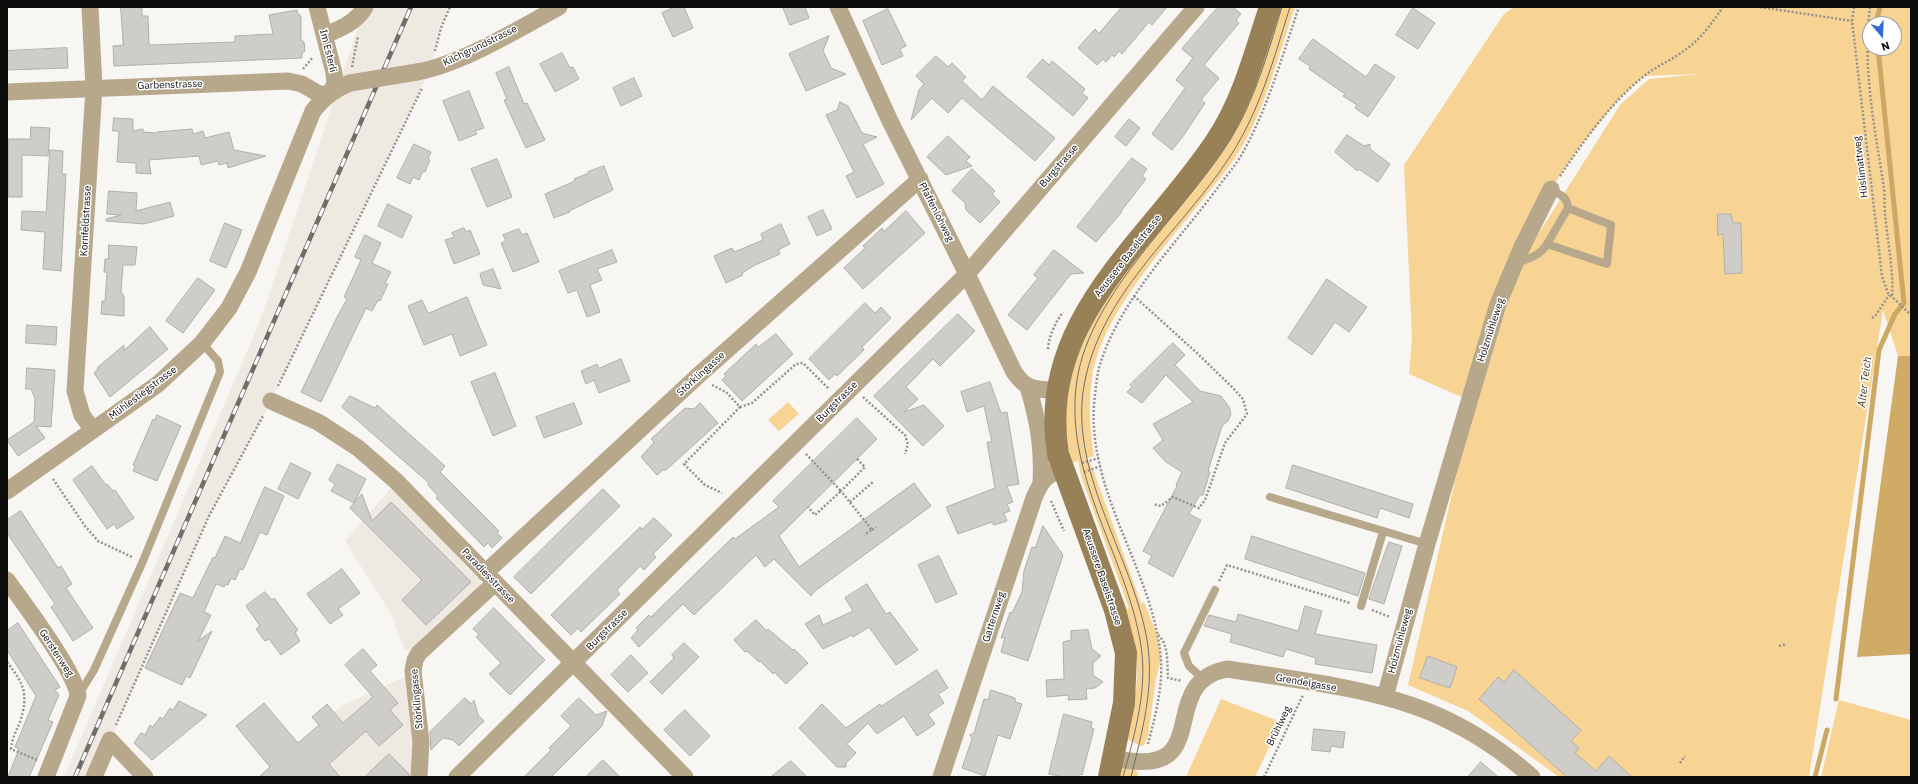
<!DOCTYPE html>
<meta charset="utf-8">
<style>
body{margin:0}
#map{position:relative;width:1918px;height:784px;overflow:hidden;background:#f8f6f3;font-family:"IBM Plex Sans",sans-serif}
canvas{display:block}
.frame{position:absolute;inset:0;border:8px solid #0d0d0c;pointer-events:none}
.north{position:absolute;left:1862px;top:16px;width:40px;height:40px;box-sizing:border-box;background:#fff;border:1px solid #9e9e9e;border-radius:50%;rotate:161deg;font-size:11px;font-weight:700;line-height:16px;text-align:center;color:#0d0d0c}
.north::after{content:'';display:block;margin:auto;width:14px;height:18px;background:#326bd9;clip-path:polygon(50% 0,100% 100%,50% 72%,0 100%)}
</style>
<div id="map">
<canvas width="1918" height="784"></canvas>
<div class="frame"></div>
<div class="north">N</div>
</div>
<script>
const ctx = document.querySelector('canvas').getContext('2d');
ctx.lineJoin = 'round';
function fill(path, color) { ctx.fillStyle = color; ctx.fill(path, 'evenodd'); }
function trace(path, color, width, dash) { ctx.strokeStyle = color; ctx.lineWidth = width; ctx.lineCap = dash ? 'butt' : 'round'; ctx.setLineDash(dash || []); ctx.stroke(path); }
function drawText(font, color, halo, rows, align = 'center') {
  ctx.font = font + ' "IBM Plex Sans",sans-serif'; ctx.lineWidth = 3; ctx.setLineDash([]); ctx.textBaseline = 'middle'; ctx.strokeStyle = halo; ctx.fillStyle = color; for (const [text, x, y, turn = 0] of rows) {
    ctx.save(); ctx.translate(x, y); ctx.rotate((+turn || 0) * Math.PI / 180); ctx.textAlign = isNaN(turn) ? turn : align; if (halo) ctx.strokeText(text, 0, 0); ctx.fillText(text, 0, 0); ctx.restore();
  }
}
const built = new Path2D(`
 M365 7H450L441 28 430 70 271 401 209 516 94 777H64L260 321Z
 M392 487 481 582 482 587 409 651H405L391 614 345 541Z
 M407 676 415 742 414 777H258L341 706Z`);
const green = new Path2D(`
 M1278 7H1295C1277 59 1265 112 1235 158 1225 173 1213 186 1203 199 1165 247 1101 315 1092 378 1088 404 1090 430 1094 456L1087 458 1094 472 1141 603 1144 602 1157 634 1161 660 1156 679 1148 736 1144 745 1141 746 1127 739C1131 717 1137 694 1137 671 1137 651 1129 630 1124 610L1129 608 1081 476 1078 461 1071 463 1064 422 1073 366 1105 296 1173 210Z
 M1514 7H1911V356H1898L1883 310 1809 777H1559L1468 711 1408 685 1473 402 1409 374 1412 338 1404 165 1504 14ZM1870 24H1894V48H1870ZM1699 74 1649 79 1620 105 1520 263 1551 189 1580 146 1623 95 1644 76Z
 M788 402 799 414 779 431 768 420Z
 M1221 699 1281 722 1255 777H1186Z
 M1839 700 1911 720V777H1821Z
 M1122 767 1135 769 1138 773 1137 777H1117L1119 769Z`);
const forest = new Path2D(`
 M1898 356H1911V654L1857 657Z`);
const stream = new Path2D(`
 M1876 24 1880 7
 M1836 699 1879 350 1895 314 1904 303 1878 48
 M1815 777 1827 730`);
const building = new Path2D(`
 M121 7H140L142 8V16H148L149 45 235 42V36L273 34 269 15 297 10 298 14 301 16V40L304 42 305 51 302 53V58L114 66 113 46 123 45Z
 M675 7H684L693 28 673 37 662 13Z
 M783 7H805L809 18 790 25Z
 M1122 7H1167L1152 25 1149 22 1122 54 1119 51 1114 57 1112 55 1106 62 1103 59 1097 65 1078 48 1095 29 1099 33Z
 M1218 7H1233L1241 14 1236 20 1239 23 1204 65 1219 78 1201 100 1205 103 1184 135 1172 150 1152 134 1185 88 1176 80 1193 58 1182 49Z
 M1413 8 1435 23 1418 49 1396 35Z
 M888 9 906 46 900 49 903 56 882 65 863 21Z
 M829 36 823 51 827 59 831 68 846 74 806 91 789 54Z
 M1313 39 1366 77 1375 64 1395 77 1368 117 1355 108 1357 105 1343 96 1345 94 1309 69 1310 66 1299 59Z
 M67 48 68 68 7 70V51Z
 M562 53 570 68 573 67 579 79 555 92 540 64Z
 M936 56 948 67 952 63 966 77 962 81 982 100 993 86 1055 138 1035 161 962 98 948 113 932 98 911 120 919 90 924 84 916 76Z
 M1043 59 1049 65 1052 61 1085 89 1082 93 1088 98 1073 116 1027 77Z
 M509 67 524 104 527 103 545 140 526 148 504 100 507 99 496 73Z
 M634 78 642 96 621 106 613 88Z
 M469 91 484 128 475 131 477 134 459 141 443 101Z
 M840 102 848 106 862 133 877 137 863 144 884 184 857 198 846 176 854 172 826 115 837 110Z
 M114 118 133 119V131L143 129V132L156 133 157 132 192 129 193 134 203 131 205 138 229 132 234 150 266 156 228 168 227 163 219 165 218 161 201 165 199 156 149 160 151 174 136 173V163L117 162 119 131H113Z
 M1129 119 1140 128 1126 146 1115 137Z
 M31 127 50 128 48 156 22 155V197H8V139H30Z
 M1347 135 1364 146 1370 144V149L1390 164 1378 182 1360 170H1356L1335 152Z
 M948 136 970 157 966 161 972 166 946 175 927 157Z
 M414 144 431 152 428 159 430 160 425 172 423 171 419 180 413 177 410 184 397 178Z
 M50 150 63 151 62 174H66L61 271 43 269 45 232 21 230 22 211 46 212Z
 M1132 158 1147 169 1142 176 1146 179 1122 210 1121 213 1096 242 1077 227Z
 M497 159 512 197 487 207 471 169Z
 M604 166 613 190 569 211 570 212 554 218 545 194 575 181 574 179 589 173 588 172Z
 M972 169 995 191 992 194 1000 202 980 223 966 210 965 203 952 191Z
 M109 191 137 193 136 211 170 202 174 216 144 224 106 221V219L121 215 107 214Z
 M388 204 412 216 402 238 378 226Z
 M823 210 832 229 817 236 808 217Z
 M906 211 925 233 863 289 844 268 865 248 863 246 882 228 884 231Z
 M1718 214H1731L1733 223H1741L1742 273 1725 274 1723 234 1718 235Z
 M225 223 242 230 226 268 210 261Z
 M781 224 790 244 778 250 780 254 755 265 742 273 743 275 726 283 714 256 732 248 734 252 763 240 761 234Z
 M464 228 466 232 470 230 480 254 454 264 445 240 454 237 452 233Z
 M519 229 522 235 527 233 539 262 513 272 501 243 506 241 503 235Z
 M365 235 381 243 372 263 391 272 385 283 388 284 380 301 378 300 372 311 366 308 321 402 301 392 335 321 347 299 344 297 361 260 355 257Z
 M109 245 137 247 135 265H123L121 292 124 296V316L101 314 102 301H105L107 272H104L105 259H108Z
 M612 250 617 262 597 269 602 280 590 285 600 312 587 317 577 290 568 293 559 271Z
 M1054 250 1084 273 1071 274 1027 330 1008 315 1038 278 1034 275Z
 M493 269 501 289 483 285 480 274Z
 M198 278 215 290 183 333 166 321Z
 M1327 279 1367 307 1349 332 1335 322 1312 355 1288 338Z
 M467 297 487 345 460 356 452 334 424 345 408 306 422 300 428 313Z
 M865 303 875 313 881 307 891 318 862 347 864 350 837 376 835 374 829 380 809 359Z
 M958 314 975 331 940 366 933 359 906 387 918 399 904 412 924 405 944 426 923 446 874 396Z
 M27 325 57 327 56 345 26 343Z
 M150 327 168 349 110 397 94 373 98 369 97 368 124 345V350Z
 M776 334 793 354 742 401 722 380 726 376 724 374 756 344 758 347Z
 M1173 343 1185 355 1175 365 1200 391 1221 396 1229 407 1231 414 1228 421 1222 426 1208 471 1210 472 1203 495H1200L1189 514 1201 520 1173 577 1148 563 1152 556 1143 551 1177 486 1176 485 1182 472 1166 462 1153 448 1163 440 1153 424 1193 402 1166 375 1142 403 1127 392 1132 387 1130 385Z
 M621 359 630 381 599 393 594 380 586 384 581 371 597 364 599 368Z
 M27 368 55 370 51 427 36 426 45 438 18 456 7 440 34 422 35 398 31 389H26Z
 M495 373 516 426 493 436 471 382Z
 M990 382 1001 413 1007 412 1019 484 1007 486 1013 502 1007 504 1010 511 1004 513 1007 521 994 525 992 522 958 534 946 507 995 488 987 442H992L984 406 967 412 961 392Z
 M350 396 375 408 377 405 445 466 440 472 499 531 497 533 502 538 492 548 488 543 484 547 436 498 438 496 428 485 429 483 342 407Z
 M574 403 582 424 544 438 536 417Z
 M700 403 718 423 666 470H663L657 475 641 457 654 442 651 439 685 408 694 409Z
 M157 415 181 426 157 481 133 471 135 466 133 465 153 419 155 420Z
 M857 418 877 439 779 536 799 567 914 483 931 506 815 591 811 596 774 559 765 567 756 555 694 615 683 604 639 647 631 638 638 630 636 628 649 615 651 617 733 537 735 539 779 507 773 501Z
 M291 463 311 473 298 499 278 489Z
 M338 464 366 479 354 503 331 491 335 484 329 480Z
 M1293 465 1413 504 1409 518 1380 508 1377 518 1286 488Z
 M92 466 106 485 107 484 113 491 115 490 134 518 117 529 114 524 107 529 73 480Z
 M265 487 284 496 267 535 260 532 243 570 240 569 235 580 231 578 228 585 226 584 224 587 216 584 204 612 211 615 198 641 212 631 190 678 186 676 182 685 145 668 180 593 193 598 213 557 215 558 225 536 240 543Z
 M603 489 620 506 531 594 514 577Z
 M362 494 372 521 391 502 471 582 426 625 402 600 422 580 350 508Z
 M21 511 58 568 61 566 72 584 66 588 93 628 73 641 51 607 55 604 7 533V520Z
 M654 518 672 535 653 554 656 557 644 570 640 566 617 590 620 594 581 632 578 628 571 635 551 615 640 527 642 529Z
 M1043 526 1063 555 1028 661 1001 652 1005 637 1001 638 1010 612 1012 613 1022 592 1024 571 1032 547 1035 548Z
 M1252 536 1365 573 1358 596 1245 559Z
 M1389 542 1402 546 1384 604 1369 599Z
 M939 556 957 594 936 603 918 565Z
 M342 569 360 593 338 609 343 615 330 624 307 594Z
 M867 584 886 614 890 612 918 650 896 665 869 627 853 637 852 635 823 649 805 624 819 615 823 625 853 611 845 598Z
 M265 592 272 600 274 598 298 630 295 632 300 641 281 655 269 639 265 641 256 629 260 626 246 606Z
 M1305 606 1322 611 1315 634 1377 645 1372 673 1315 664 1316 658 1286 649 1283 657 1230 642 1232 634 1204 626 1209 615 1236 622 1238 614 1298 631Z
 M494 608 545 660 510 695 489 674 501 663 476 637 479 634 473 629Z
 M756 620 767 631 768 629 793 650 794 649 808 663 786 684 774 672 773 674 760 661 759 662 747 651 745 652 734 640Z
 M18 623 60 687 55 690 59 695 48 720 53 722 29 777H8L19 749 15 747 36 696 7 650V631Z
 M1088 630 1092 649 1101 656 1093 663V675L1103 682 1095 688 1086 689 1087 699 1068 700 1069 695 1047 697 1046 680 1064 679 1063 642 1071 640V631Z
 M684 643 699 657 662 694 650 682 674 658 672 655Z
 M363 649 377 665 370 671 398 703 390 710 403 725 379 746 366 731 329 764 340 777H259L270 767 236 726 264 703 298 743 319 725 312 717 327 704 343 723 373 697 345 665Z
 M631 655 648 673 628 692 611 675Z
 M1428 656 1457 667 1450 688 1420 678Z
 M937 670 948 688 938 694 944 703 928 714 935 724 917 736 904 716 877 734 868 723 847 744 856 753 846 763V767H837L799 728 822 704 846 728 880 704 881 706Z
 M1514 670 1581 730 1571 741 1579 748 1575 753 1596 771 1609 756 1632 777H1567L1479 699 1498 677 1504 682Z
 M991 690 1015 698V702L1022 704 1010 739 998 735 985 776 962 768 972 739 970 735 974 733 984 699 988 700Z
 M465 698 471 704 474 700 478 715 484 721 459 746 453 740 443 738 431 750 430 732Z
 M579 698 596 715 607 711 602 726 551 777H524L551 750 549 748 571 726 561 716Z
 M179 701 207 715 152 760 134 743 141 733 145 735 150 725 153 727 160 717 163 719 170 708 173 710Z
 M685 710 710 736 690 756 664 730Z
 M1064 714 1092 722 1091 728 1094 729 1082 775 1079 774 1078 777H1063L1049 774Z
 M1314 729 1345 732 1343 748 1331 746 1330 752 1312 750Z
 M389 754 409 774V777H365Z
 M603 760 620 777H586Z
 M791 761 807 777H771Z
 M1481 762 1498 777H1468Z`);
const path = new Path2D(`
 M1760 7 1852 21
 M1854 7 1852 21 1882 276 1888 293 1911 315
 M1870 7C1862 67 1875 130 1884 188 1885 196 1884 205 1885 213 1887 239 1894 271 1892 297
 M435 51 441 28 450 7
 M352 67 358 36
 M303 69 313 57
 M1560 176C1583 142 1611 102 1644 76 1657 66 1672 60 1685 50 1701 39 1712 23 1723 7
 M1134 296 1198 354 1234 389 1243 399 1247 414 1225 443 1205 500 1199 508 1173 497 1161 506 1153 504
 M1872 318 1876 315 1889 295
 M1048 349C1049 336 1055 323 1063 312
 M712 385 726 392 740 407 684 464 705 485 722 493
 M278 386 422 88
 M863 397 905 435 908 444 905 454
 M740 407 752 403 796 364 803 363 829 389
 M806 454 841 491 815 515 808 507
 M857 459 865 467 841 491 872 530 864 535
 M1082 463 1099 458
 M1084 472 1101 466
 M53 479 85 526 98 541 132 557
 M1051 501 1064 531
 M850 502 873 482
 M872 530 876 527
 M1219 581 1227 565 1350 603
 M1372 610 1390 617
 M1158 635C1169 644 1167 664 1168 678L1182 681
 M1779 646 1787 644
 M7 662C24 684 29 694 20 722 16 732 12 738 11 749L37 760
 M116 725 209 516 263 416
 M1148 744C1155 717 1163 687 1161 660 1154 569 1083 489 1095 395 1096 386 1097 376 1099 368 1118 301 1178 242 1219 186 1226 176 1236 165 1242 154 1268 108 1282 56 1299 7
 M1680 763 1685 756
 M1264 777 1303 695`);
const service = new Path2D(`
 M1547 244 1568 208
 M1517 263C1529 258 1540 256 1547 244L1607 264 1611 225 1568 208C1568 197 1560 195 1551 189
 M1270 497 1427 544
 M1361 606 1383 532
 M1203 679 1189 666 1184 653 1215 590
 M78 696 94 670 143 561 220 372 218 361 202 343`);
const minor = new Path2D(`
 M90 7 94 88 75 391 82 415 93 430
 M317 7 334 73 335 83 330 94
 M838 7 890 121 967 274 1014 372C1028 392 1035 388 1057 391
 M325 35C340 29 357 22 365 7
 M417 72C462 64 518 29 559 7
 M7 92 288 81 302 84 319 94H330
 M1028 387C1038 420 1043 448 1041 483
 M271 401 318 422 358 448 396 481 685 777
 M7 491 158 384 202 343 229 308 248 272 313 111C323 98 334 89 350 83
 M485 573 701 373 920 179
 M7 580C23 603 76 672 78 696L46 777
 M1385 697 1427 544 1498 304 1522 247 1551 189
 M1114 758C1219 782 1153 683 1227 669 1296 680 1378 688 1441 717 1474 732 1505 753 1532 777
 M94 777 110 740 145 777
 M419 777 421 742 413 671 415 660 419 653 495 583
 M457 777 967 274 1196 7
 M941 777 1034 498C1041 481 1045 476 1062 469`);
const secondary = new Path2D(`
 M1109 777 1124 703 1126 653 1115 610 1058 454C1036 319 1150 241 1216 141 1243 101 1255 52 1270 7`);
const tram = new Path2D(`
 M1123 777C1135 733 1149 686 1140 640 1124 551 1063 474 1077 380 1091 291 1183 215 1230 140 1255 100 1268 52 1282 7
 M1131 777C1142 732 1155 687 1147 640 1133 558 1072 478 1083 392 1097 294 1180 234 1231 155 1260 110 1274 58 1290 7`);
const rail = new Path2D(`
 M75 777 411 7`);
const minorBridge = new Path2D(`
 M350 83 417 72`);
const streetNames = [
 ["Kilchgrundstrasse",480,46,-26],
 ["Im Esterli",328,51,76],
 ["Garbenstrasse",170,85,-2],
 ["Burgstrasse",1059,166,-49],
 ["Hüslimattweg",1861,167,-97],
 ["Pfaffenlohweg",936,212,63],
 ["Kornfeldstrasse",86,221,-87],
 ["Aeussere Baselstrasse",1128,256,-52],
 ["Holzmühleweg",1491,330,-72],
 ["Störklingasse",701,374,-42],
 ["Mühlestiegstrasse",143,393,-37],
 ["Burgstrasse",837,402,-45],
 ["Paradiesstrasse",488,576,46],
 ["Aeussere Baselstrasse",1102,577,71],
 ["Gatternweg",994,617,-72],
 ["Burgstrasse",607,630,-45],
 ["Holzmühleweg",1400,641,-75],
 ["Gerstenweg",56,653,57],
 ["Grendelgasse",1306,683,10],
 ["Störklingasse",417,699,-95],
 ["Brühlweg",1279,726,-64]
];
const waterNames = [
 ["Alter Teich",1865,382,-83]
];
fill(built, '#efeae1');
fill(green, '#f7d494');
fill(forest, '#cfab66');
trace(stream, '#cda864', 5);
fill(building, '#cfcdca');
trace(building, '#b0aeab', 1);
trace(path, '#93928f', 2.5, [2, 2]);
trace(service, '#b7a78b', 8);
trace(minor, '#b7a78b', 17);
trace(secondary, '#988156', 22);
trace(tram, '#6f6e6c', 1);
trace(rail, '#6f6e6c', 4.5);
trace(rail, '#fff', 3, [9]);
trace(minorBridge, '#b7a78b', 17);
drawText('10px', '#0d0d0c', '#fff', streetNames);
drawText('italic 11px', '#453516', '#fff', waterNames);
</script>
